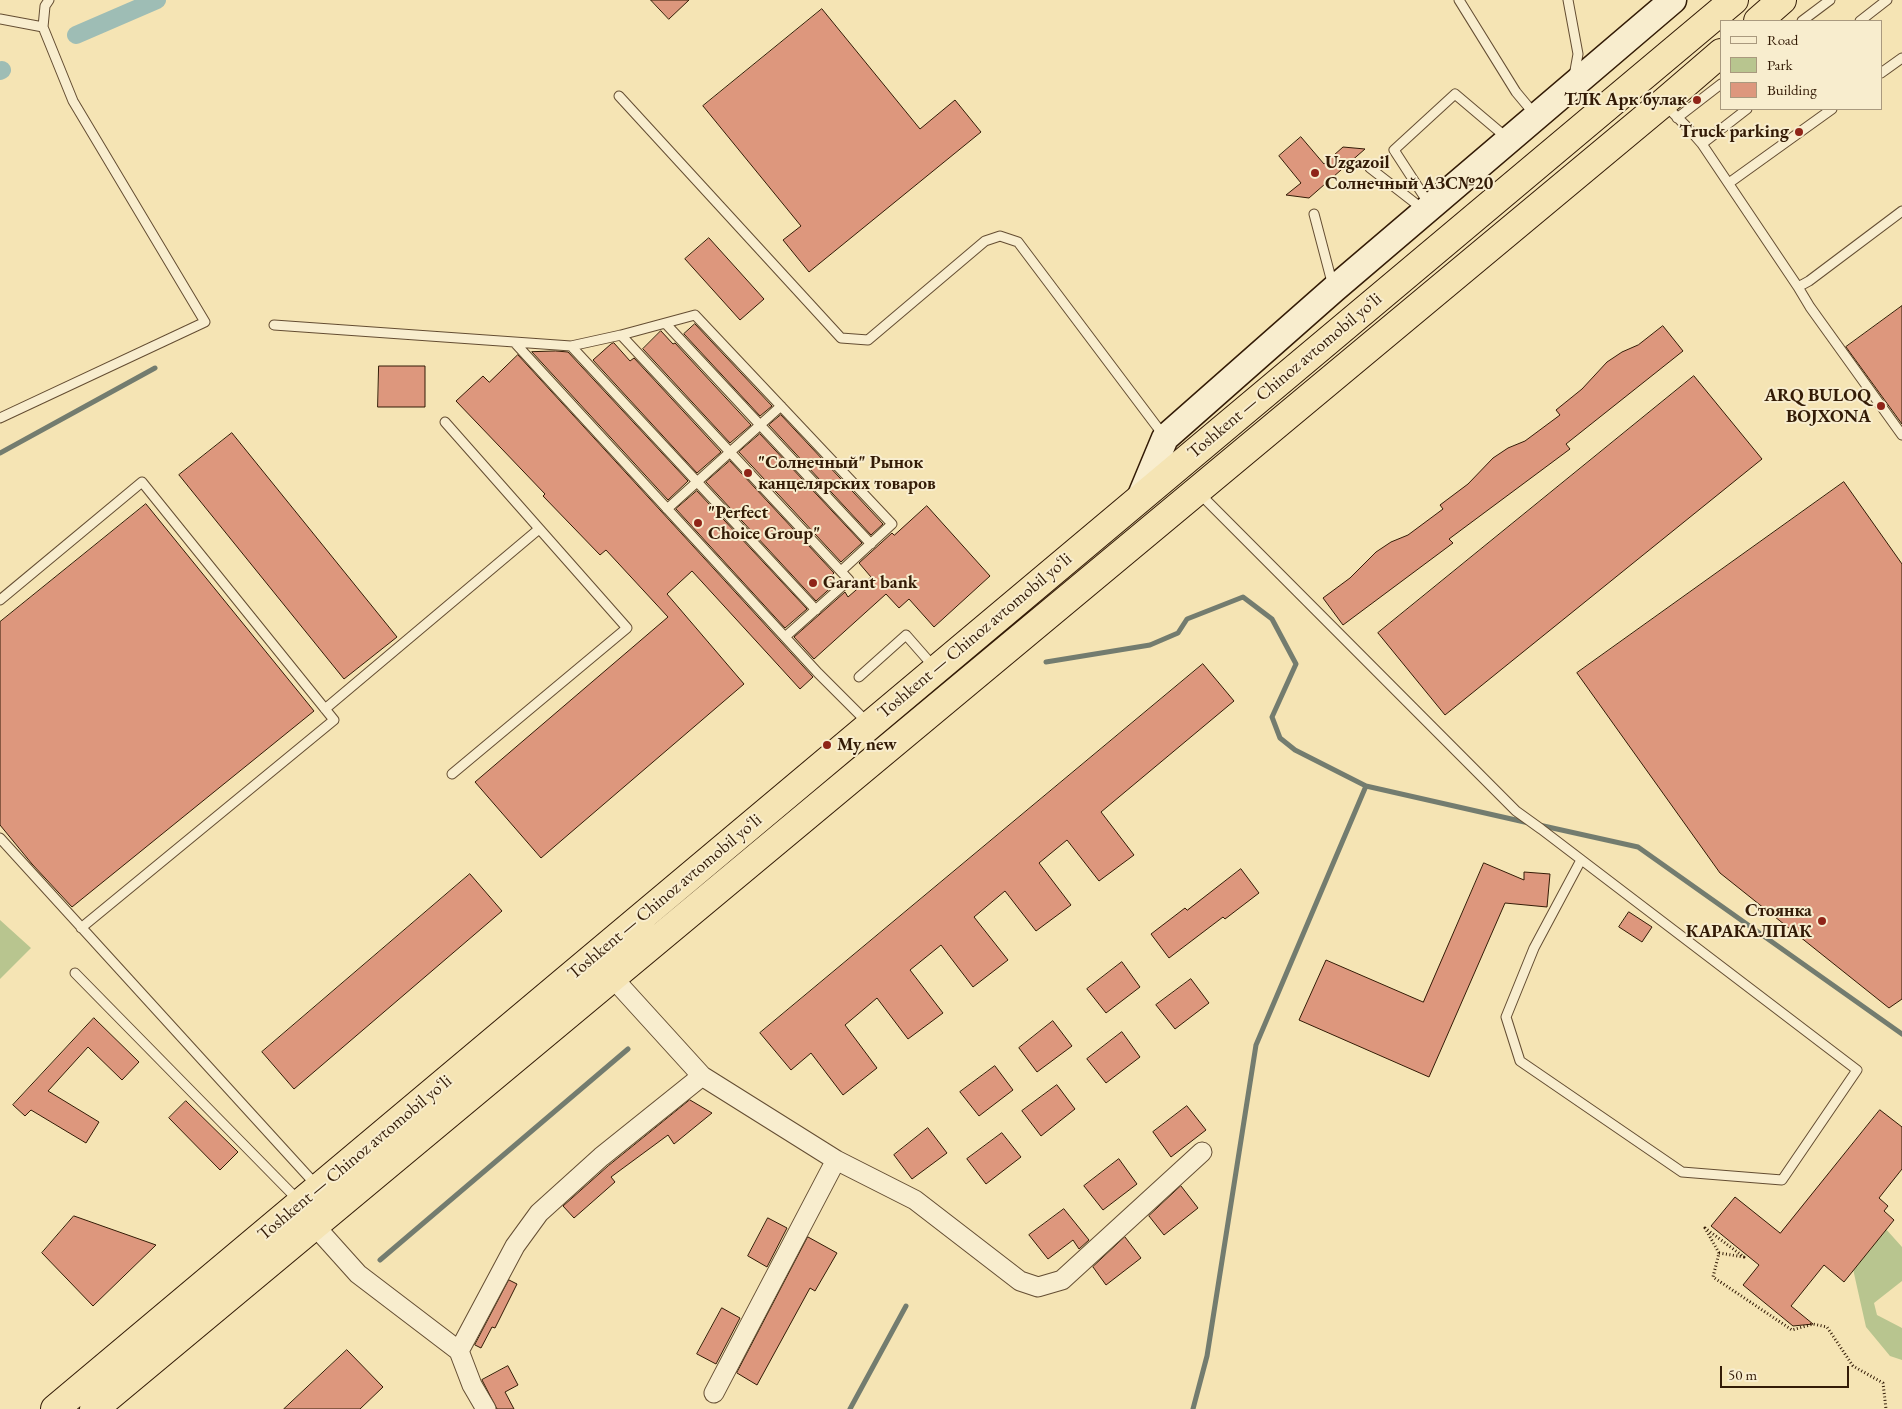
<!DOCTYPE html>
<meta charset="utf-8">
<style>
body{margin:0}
#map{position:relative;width:1902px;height:1409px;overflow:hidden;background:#f5e4b4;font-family:"EB Garamond",serif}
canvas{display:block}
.legend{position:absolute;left:1720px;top:20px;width:162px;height:90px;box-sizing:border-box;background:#f8edce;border:1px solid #a9997e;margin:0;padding:6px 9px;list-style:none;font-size:15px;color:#331b06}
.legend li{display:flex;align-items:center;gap:10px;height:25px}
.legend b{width:25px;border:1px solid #a9997e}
.scale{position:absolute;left:1720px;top:1366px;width:129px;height:22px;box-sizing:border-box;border:2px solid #331b06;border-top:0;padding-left:6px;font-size:15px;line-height:18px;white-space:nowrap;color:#331b06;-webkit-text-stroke:4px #f8edce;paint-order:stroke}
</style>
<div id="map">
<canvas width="1902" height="1409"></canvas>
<ul class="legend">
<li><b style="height:6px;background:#f8edce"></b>Road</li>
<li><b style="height:14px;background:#b8c58f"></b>Park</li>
<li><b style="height:14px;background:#dd977d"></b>Building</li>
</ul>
<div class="scale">50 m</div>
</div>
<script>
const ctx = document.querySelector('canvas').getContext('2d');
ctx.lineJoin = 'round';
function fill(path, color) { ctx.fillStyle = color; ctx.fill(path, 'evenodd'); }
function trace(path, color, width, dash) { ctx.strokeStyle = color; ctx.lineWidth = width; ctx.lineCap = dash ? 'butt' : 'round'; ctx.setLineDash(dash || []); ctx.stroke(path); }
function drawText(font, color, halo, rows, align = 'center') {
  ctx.font = font + ' "EB Garamond",serif'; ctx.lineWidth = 4; ctx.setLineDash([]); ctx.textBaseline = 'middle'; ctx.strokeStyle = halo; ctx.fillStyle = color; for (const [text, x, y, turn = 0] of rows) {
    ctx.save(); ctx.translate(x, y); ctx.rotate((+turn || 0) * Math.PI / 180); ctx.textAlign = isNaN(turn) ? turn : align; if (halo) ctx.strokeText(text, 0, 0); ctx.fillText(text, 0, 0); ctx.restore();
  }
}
const green = new Path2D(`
 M0 920 31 948 0 979Z
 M1885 1228 1902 1247V1281L1874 1303 1877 1315 1902 1328V1360L1890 1356 1866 1327 1853 1269Z`);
const stream = new Path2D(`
 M0 453 155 368
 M1046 662 1150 645 1178 633 1187 619 1243 597 1272 619 1296 664 1272 717 1280 738 1295 750 1366 786 1529 823
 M1539 825 1638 847 1902 1034
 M380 1260 628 1049
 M850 1409 906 1306
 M1193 1409 1207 1356 1256 1045 1366 786`);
const canal = new Path2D(`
 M76 35 157 0
 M0 71 2 70`);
const building = new Path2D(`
 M651 0H689L669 19Z
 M822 9 920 129 955 100 981 132 809 272 783 240 801 226 703 106Z
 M1301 137 1324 164 1343 147 1365 149 1309 198 1286 195 1301 183 1279 156Z
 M709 238 764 299 740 320 685 259Z
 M1902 306V424L1846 347Z
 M695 324 772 406 760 416 684 334Z
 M1663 326 1683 351 1566 444 1570 449 1449 539 1453 543 1343 625 1323 598 1350 578 1376 552 1391 542 1408 535 1443 509 1440 505 1468 484 1493 458 1508 448 1525 441 1560 415 1556 410 1582 389 1607 362 1622 352 1638 345Z
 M661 331 673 344 675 343 751 425 730 443 643 349Z
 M614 343 630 361 634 358 721 452 697 473 593 360 611 344Z
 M556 351 568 352 688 481 668 500 532 352Z
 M518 355 813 677 800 689 692 571 667 594 744 684 541 858 475 782 668 617 606 550 600 555 543 496 545 494 456 401 483 376 489 382Z
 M379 366H425V407H378Z
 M1694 376 1762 459 1445 715 1378 633Z
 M781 415 883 524 871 535 769 425Z
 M232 433 397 637 344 679 179 475Z
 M760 434 862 543 841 562 739 452Z
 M730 461 834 573 830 577 836 583 816 601 706 482Z
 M1844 482 1902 564V999L1889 1008 1720 873 1577 673Z
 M697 491 807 609 785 628 676 509Z
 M146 504 314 711 72 907 32 864 0 825V622Z
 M927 506 990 576 934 627 909 599 899 608 886 594 814 659 794 637 845 592 848 597 871 577 859 563 892 533 894 535Z
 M1203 664 1234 701 1101 812 1134 855 1099 881 1067 840 1039 863 1071 905 1036 931 1005 891 974 917 1008 960 973 987 941 945 910 970 943 1013 908 1039 877 998 845 1025 877 1068 843 1095 811 1053 791 1070 760 1033Z
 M1484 863 1524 880V872L1550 874 1547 907 1505 903 1429 1077 1299 1020 1326 960 1423 1002Z
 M1241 869 1259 893 1225 919 1223 917 1169 958 1151 934 1185 908 1187 910Z
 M470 874 502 911 294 1089 262 1052Z
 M1629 912 1652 927 1642 942 1619 927Z
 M1122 962 1140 987 1106 1013 1087 989Z
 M1191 979 1209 1003 1175 1029 1156 1005Z
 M94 1018 139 1062 122 1080 88 1047 48 1091 99 1122 86 1143 31 1110 25 1116 13 1105Z
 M1053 1021 1072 1046 1037 1072 1019 1048Z
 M1122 1032 1140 1057 1106 1083 1087 1059Z
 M995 1066 1013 1090 979 1116 960 1092Z
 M1057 1085 1075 1109 1041 1136 1022 1111Z
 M690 1100 712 1113 674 1144 668 1135 611 1177 615 1182 574 1218 563 1206 608 1166Z
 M186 1101 238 1152 220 1170 169 1118Z
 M1187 1106 1206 1130 1171 1157 1153 1132Z
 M1880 1110 1902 1127V1169L1879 1198 1888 1206 1884 1211 1894 1220 1844 1282 1824 1265 1791 1306 1813 1324 1793 1326 1743 1285 1759 1265 1711 1226 1735 1197 1780 1233Z
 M928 1128 947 1153 912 1179 894 1155Z
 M1002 1133 1021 1157 986 1184 967 1159Z
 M1119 1159 1137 1184 1103 1210 1084 1186Z
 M1181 1186 1198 1208 1164 1235 1149 1216Z
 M1064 1209 1089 1240 1079 1249 1073 1240 1048 1259 1029 1235Z
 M74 1216 156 1245 93 1306 42 1253Z
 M768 1218 787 1228 767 1267 748 1256Z
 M808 1237 837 1253 815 1291 810 1288 757 1385 737 1373Z
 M1125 1237 1141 1258 1106 1285 1093 1267Z
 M509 1280 517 1284 495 1328 492 1327 481 1348 475 1345Z
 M722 1308 740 1318 716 1364 697 1354Z
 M347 1350 383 1387 360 1409H284Z
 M508 1366 518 1385 505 1392 514 1409H497L482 1380Z`);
const path = new Path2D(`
 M1719 1253 1744 1257 1705 1228 1719 1253 1713 1277 1792 1330 1813 1324 1827 1327 1853 1366 1883 1383 1886 1409`);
const lane = new Path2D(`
 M1459 0 1516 92 1536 116
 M1568 0 1578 54 1574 76
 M0 19 43 27 73 101 205 322 0 418
 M1802 21 1830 0
 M1860 21 1887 0
 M43 27 45 6 49 0
 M1881 73 1902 58
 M619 96 841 338 868 340 985 241 1000 236 1018 242 1164 436
 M1665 105 1688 128 1702 144 1798 287 1809 281 1902 211
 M1677 118 1721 84
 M1702 144 1747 109
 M1370 168 1424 210
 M1729 183 1832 109
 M1429 204 1394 150 1455 94 1507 138
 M1314 214 1333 286
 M1798 287 1810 307 1902 435
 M666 324 871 544
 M274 325 571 346 621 335 695 315 892 524 841 571
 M621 335 849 580 785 637
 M515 343 818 673 868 723
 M571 346 816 610
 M445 422 627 628 452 774
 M1198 492 1516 811 1541 829 1857 1070 1782 1180 1682 1172 1520 1061 1506 1017 1534 948 1581 860
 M667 509 781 406
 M0 600 142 482 334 720 81 928
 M859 677 906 635 934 667
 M325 709 539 529
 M0 838 317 1186
 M75 973 299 1201`);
const street = new Path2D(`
 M612 977 702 1076 836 1160 915 1200 1020 1281 1038 1287 1062 1280 1202 1152
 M314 1225 358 1274 459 1351 472 1385 486 1409
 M459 1351 515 1246 539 1213 601 1157 702 1076
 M714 1393 836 1160`);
const secondary = new Path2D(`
 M1140 498 1165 438 1334 289 1673 0`);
const highway = new Path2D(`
 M1758 21 1782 0
 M55 1409 1734 0
 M94 1409 1663 103 1721 53`);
const markers = [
 [1697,100,5,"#8f2418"],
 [1799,132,5,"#8f2418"],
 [1315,173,5,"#8f2418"],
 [1881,406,5,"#8f2418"],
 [748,473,5,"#8f2418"],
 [698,523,5,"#8f2418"],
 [813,583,5,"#8f2418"],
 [827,745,5,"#8f2418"],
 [1822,921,5,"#8f2418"]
];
const poiNames = [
 ["ТЛК Арк булак",1687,100,"right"],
 ["Truck parking",1789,132,"right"],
 ["Uzgazoil",1325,163],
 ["Солнечный АЗС№20",1325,184],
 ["ARQ BULOQ",1871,396,"right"],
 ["BOJXONA",1871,417,"right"],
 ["\"Солнечный\" Рынок",758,463],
 ["канцелярских товаров",758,484],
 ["\"Perfect",708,513],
 ["Choice Group\"",708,534],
 ["Garant bank",823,583],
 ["My new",837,745],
 ["Стоянка",1812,911,"right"],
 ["КАРАКАЛПАК",1812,932,"right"]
];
const streetNames = [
 ["Toshkent — Chinoz avtomobil yoʻli",1285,376,-40],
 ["Toshkent — Chinoz avtomobil yoʻli",975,636,-40],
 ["Toshkent — Chinoz avtomobil yoʻli",665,897,-40],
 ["Toshkent — Chinoz avtomobil yoʻli",355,1158,-40]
];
fill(green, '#b8c58f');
trace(stream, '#737c6f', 5);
trace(canal, '#9ebdb5', 18);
fill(building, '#dd977d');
trace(building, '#331b06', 1);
trace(lane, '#644d32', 11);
trace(street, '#644d32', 21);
trace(secondary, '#331b06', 29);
trace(highway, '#331b06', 30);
trace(path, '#331b06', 3, [1, 2.5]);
trace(lane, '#f8edce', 9);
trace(street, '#f8edce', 19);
trace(secondary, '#f8edce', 26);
trace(highway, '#f5e4b4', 28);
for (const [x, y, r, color] of markers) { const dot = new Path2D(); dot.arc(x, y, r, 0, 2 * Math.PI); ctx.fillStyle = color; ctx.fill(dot); trace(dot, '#f8edce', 2); }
drawText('bold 18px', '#331b06', '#f8edce', poiNames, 'left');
drawText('18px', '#331b06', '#f8edce', streetNames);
</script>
